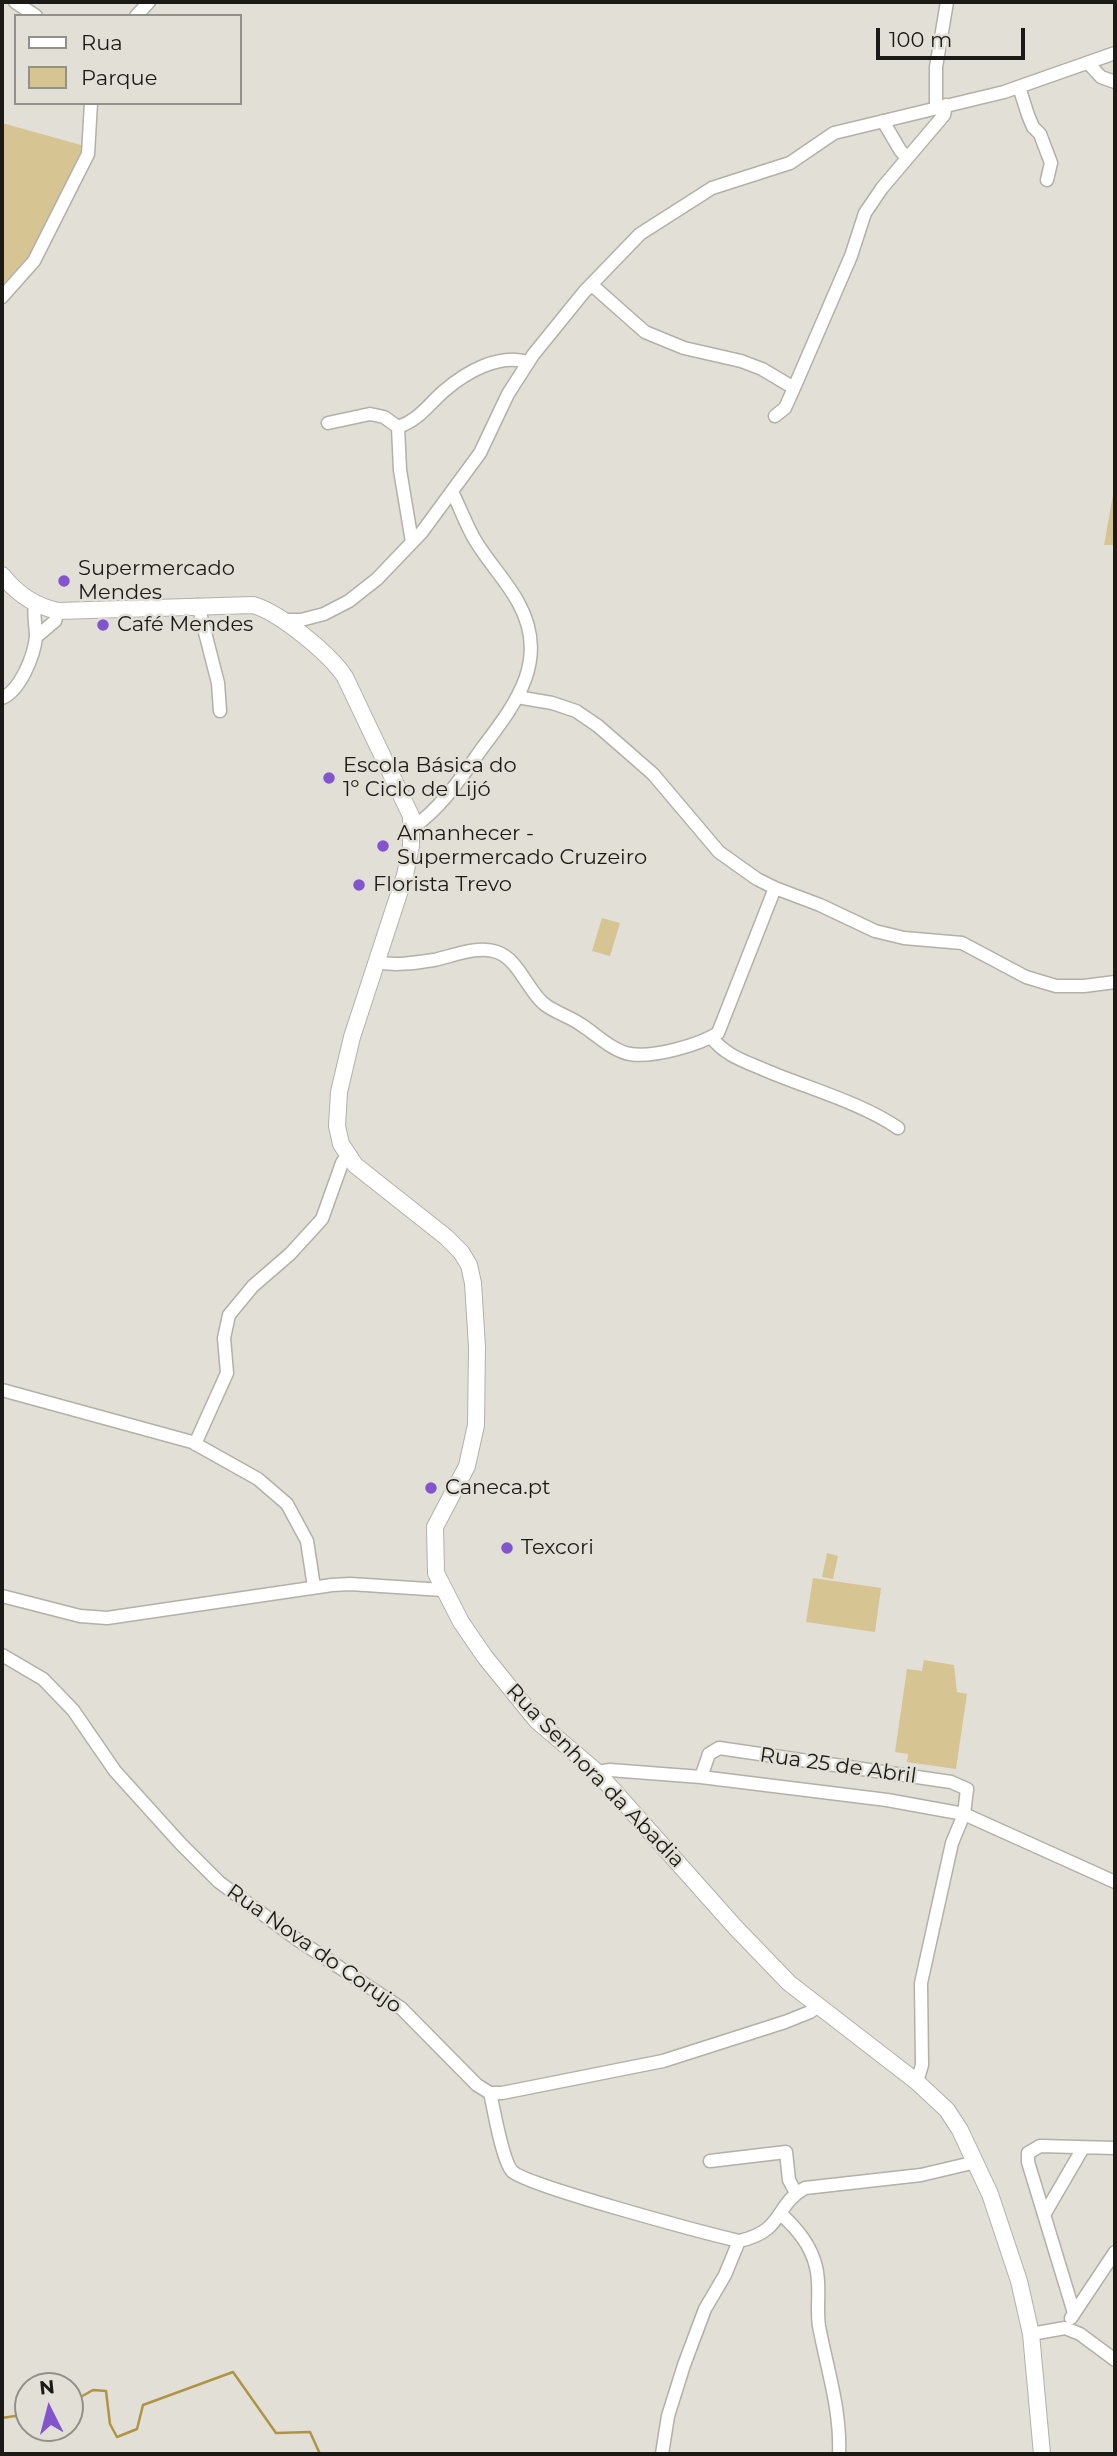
<!DOCTYPE html>
<meta charset="utf-8">
<style>
body{margin:0}
#map{position:relative;width:1117px;height:2456px;overflow:hidden;background:#e2dfd6;font-family:Montserrat,sans-serif}
canvas{display:block}
.frame{position:absolute;inset:0;border:4px solid #1b1a17;pointer-events:none}
.legend{position:absolute;left:14px;top:14px;width:228px;height:91px;box-sizing:border-box;background:#e2dfd6;border:2px solid #92908a;margin:0;padding:9px 12px;list-style:none;font-size:21px;color:#1b1a17}
.legend li{display:flex;align-items:center;gap:14px;height:35px}
.legend b{width:35px;border:2px solid #92908a}
.north{position:absolute;left:14px;top:2372px;width:70px;height:70px;box-sizing:border-box;background:#e2dfd6;border:2px solid #92908a;border-radius:50%;rotate:354deg;font-size:19px;font-weight:700;line-height:28px;text-align:center;color:#1b1a17}
.north::after{content:'';display:block;margin:auto;width:24px;height:32px;background:#8255ce;clip-path:polygon(50% 0,100% 100%,50% 72%,0 100%)}
.scale{position:absolute;left:876px;top:28px;width:149px;height:32px;box-sizing:border-box;border:4px solid #1b1a17;border-top:0;padding-left:9px;font-size:21px;line-height:24px;white-space:nowrap;color:#1b1a17;-webkit-text-stroke:5px #e2dfd6;paint-order:stroke}
</style>
<div id="map">
<canvas width="1117" height="2456"></canvas>
<div class="frame"></div>
<ul class="legend">
<li><b style="height:9px;background:#fff"></b>Rua</li>
<li><b style="height:19px;background:#d7c493"></b>Parque</li>
</ul>
<div class="north">N</div>
<div class="scale">100 m</div>
</div>
<script>
const ctx = document.querySelector('canvas').getContext('2d');
ctx.lineJoin = 'round';
function fill(path, color) { ctx.fillStyle = color; ctx.fill(path, 'evenodd'); }
function trace(path, color, width, dash) { ctx.strokeStyle = color; ctx.lineWidth = width; ctx.lineCap = dash ? 'butt' : 'round'; ctx.setLineDash(dash || []); ctx.stroke(path); }
function drawText(font, color, halo, rows, align = 'center') {
  ctx.font = font + ' Montserrat,sans-serif'; ctx.lineWidth = 5; ctx.setLineDash([]); ctx.textBaseline = 'middle'; ctx.strokeStyle = halo; ctx.fillStyle = color; for (const [text, x, y, turn = 0] of rows) {
    ctx.save(); ctx.translate(x, y); ctx.rotate((+turn || 0) * Math.PI / 180); ctx.textAlign = isNaN(turn) ? turn : align; if (halo) ctx.strokeText(text, 0, 0); ctx.fillText(text, 0, 0); ctx.restore();
  }
}
const green = new Path2D(`
 M2 123 81 145 82 155C58 199 41 253 2 285Z
 M1115 484V545H1104Z
 M602 918 620 923 610 956 592 951Z
 M827 1553 838 1556 833 1579 822 1577Z
 M813 1578 881 1588 875 1632 806 1622Z
 M924 1660 954 1665 957 1692 967 1694 956 1769 907 1762 908 1754 895 1752 907 1669 922 1671Z`);
const stream = new Path2D(`
 M70 2403 93 2390 106 2391 110 2424 117 2437 137 2429 143 2405 233 2372 276 2433 310 2432 320 2454
 M2 2418 28 2414`);
const minor = new Path2D(`
 M15 2 36 16
 M136 16 149 2
 M1088 63 1101 77 1115 82
 M1019 87 1028 115 1033 127 1040 134 1051 163 1047 180
 M936 107V67L947 2
 M883 121 900 150 907 158
 M592 285 645 332 684 348 741 361 762 369 794 388 851 256 865 213 882 188 944 115 946 105
 M2 297 34 261 88 154 91 103
 M775 416 785 408 794 388
 M328 423 370 414 384 417 398 427C419 420 428 405 444 391 466 372 499 353 528 362
 M398 427 400 470 412 542
 M198 605 218 683 220 711
 M284 620H301L324 614 349 601 377 579 422 532 480 453 508 394 533 355 584 292 640 234 712 188 790 163 834 133 1004 92 1115 53
 M36 637 55 621 58 611
 M517 697 552 703 576 711 598 726 653 774 719 852 757 879 775 888 820 905 875 931 904 938 962 943 1026 977 1056 986H1084L1115 982
 M2 698C20 691 34 656 36 637 36 626 33 616 35 604
 M412 828C441 809 463 775 483 747 517 702 550 659 518 602 506 580 488 562 475 540 466 525 460 507 452 492
 M376 962C394 966 415 963 434 960 453 956 478 945 497 952 518 959 527 989 543 1003 553 1012 569 1016 580 1024 595 1033 612 1051 630 1054 653 1058 699 1045 718 1033L775 888
 M711 1037C726 1056 744 1061 765 1070 807 1088 862 1103 898 1128
 M2 1390 192 1442 258 1479 287 1504 307 1541 314 1587
 M195 1444 227 1373 224 1338 229 1315 253 1286 290 1254 322 1219 342 1163 347 1155
 M2 1596 80 1616 107 1618 332 1585 350 1584 443 1590
 M2 1655 43 1679 73 1710 115 1771 180 1843 219 1882 298 1940 401 2008 477 2085 490 2093C494 2109 502 2160 512 2171 524 2185 709 2234 739 2241 785 2231 774 2205 805 2188L921 2175 976 2162
 M597 1772 610 1770 701 1777 887 1800 964 1814 1115 1882
 M701 1777 709 1754 719 1748 951 1782 967 1789 964 1814 952 1843 921 1983 922 2065 917 2082
 M490 2093H502L663 2061 785 2022 810 2012 817 2007
 M710 2161 786 2152 789 2180 796 2193
 M781 2214C797 2229 811 2245 816 2267 821 2286 816 2307 819 2326 827 2369 841 2410 839 2454
 M1044 2215 1083 2148
 M1074 2313 1028 2162V2153L1040 2146 1115 2148
 M1071 2318 1115 2252
 M1031 2334 1065 2328 1080 2334 1115 2360
 M662 2454 668 2416 684 2365 705 2309 725 2275 739 2241`);
const major = new Path2D(`
 M2 575C17 594 34 606 58 611L253 605C279 612 330 654 345 677L411 816V846L405 875 352 1037 339 1092 337 1126 341 1144 355 1165 446 1237 461 1252 469 1265 473 1283 477 1347 476 1425 467 1466 435 1527 436 1573 461 1622 485 1657 537 1721 597 1772 735 1927 789 1983 917 2082 947 2110 960 2130 990 2194 1019 2281 1031 2334 1042 2454`);
const markers = [
 [64,581,7,"#8255ce"],
 [103,625,7,"#8255ce"],
 [329,778,7,"#8255ce"],
 [383,846,7,"#8255ce"],
 [359,885,7,"#8255ce"],
 [431,1488,7,"#8255ce"],
 [507,1548,7,"#8255ce"]
];
const poiNames = [
 ["Supermercado",78,569],
 ["Mendes",78,593],
 ["Café Mendes",117,625],
 ["Escola Básica do",343,766],
 ["1º Ciclo de Lijó",343,790],
 ["Amanhecer -",397,834],
 ["Supermercado Cruzeiro",397,858],
 ["Florista Trevo",373,885],
 ["Caneca.pt",445,1488],
 ["Texcori",521,1548]
];
const streetNames = [
 ["Rua 25 de Abril",838,1766,8],
 ["Rua Senhora da Abadia",595,1776,46],
 ["Rua Nova do Corujo",314,1949,35]
];
fill(green, '#d7c493');
trace(stream, '#b09446', 2.5);
trace(minor, '#b3b0a7', 15);
trace(major, '#b3b0a7', 18);
trace(minor, '#fff', 12);
trace(major, '#fff', 16);
for (const [x, y, r, color] of markers) { const dot = new Path2D(); dot.arc(x, y, r, 0, 2 * Math.PI); ctx.fillStyle = color; ctx.fill(dot); trace(dot, '#e2dfd6', 2.5); }
drawText('21px', '#1b1a17', '#e2dfd6', poiNames, 'left');
drawText('21px', '#1b1a17', '#e2dfd6', streetNames);
</script>
